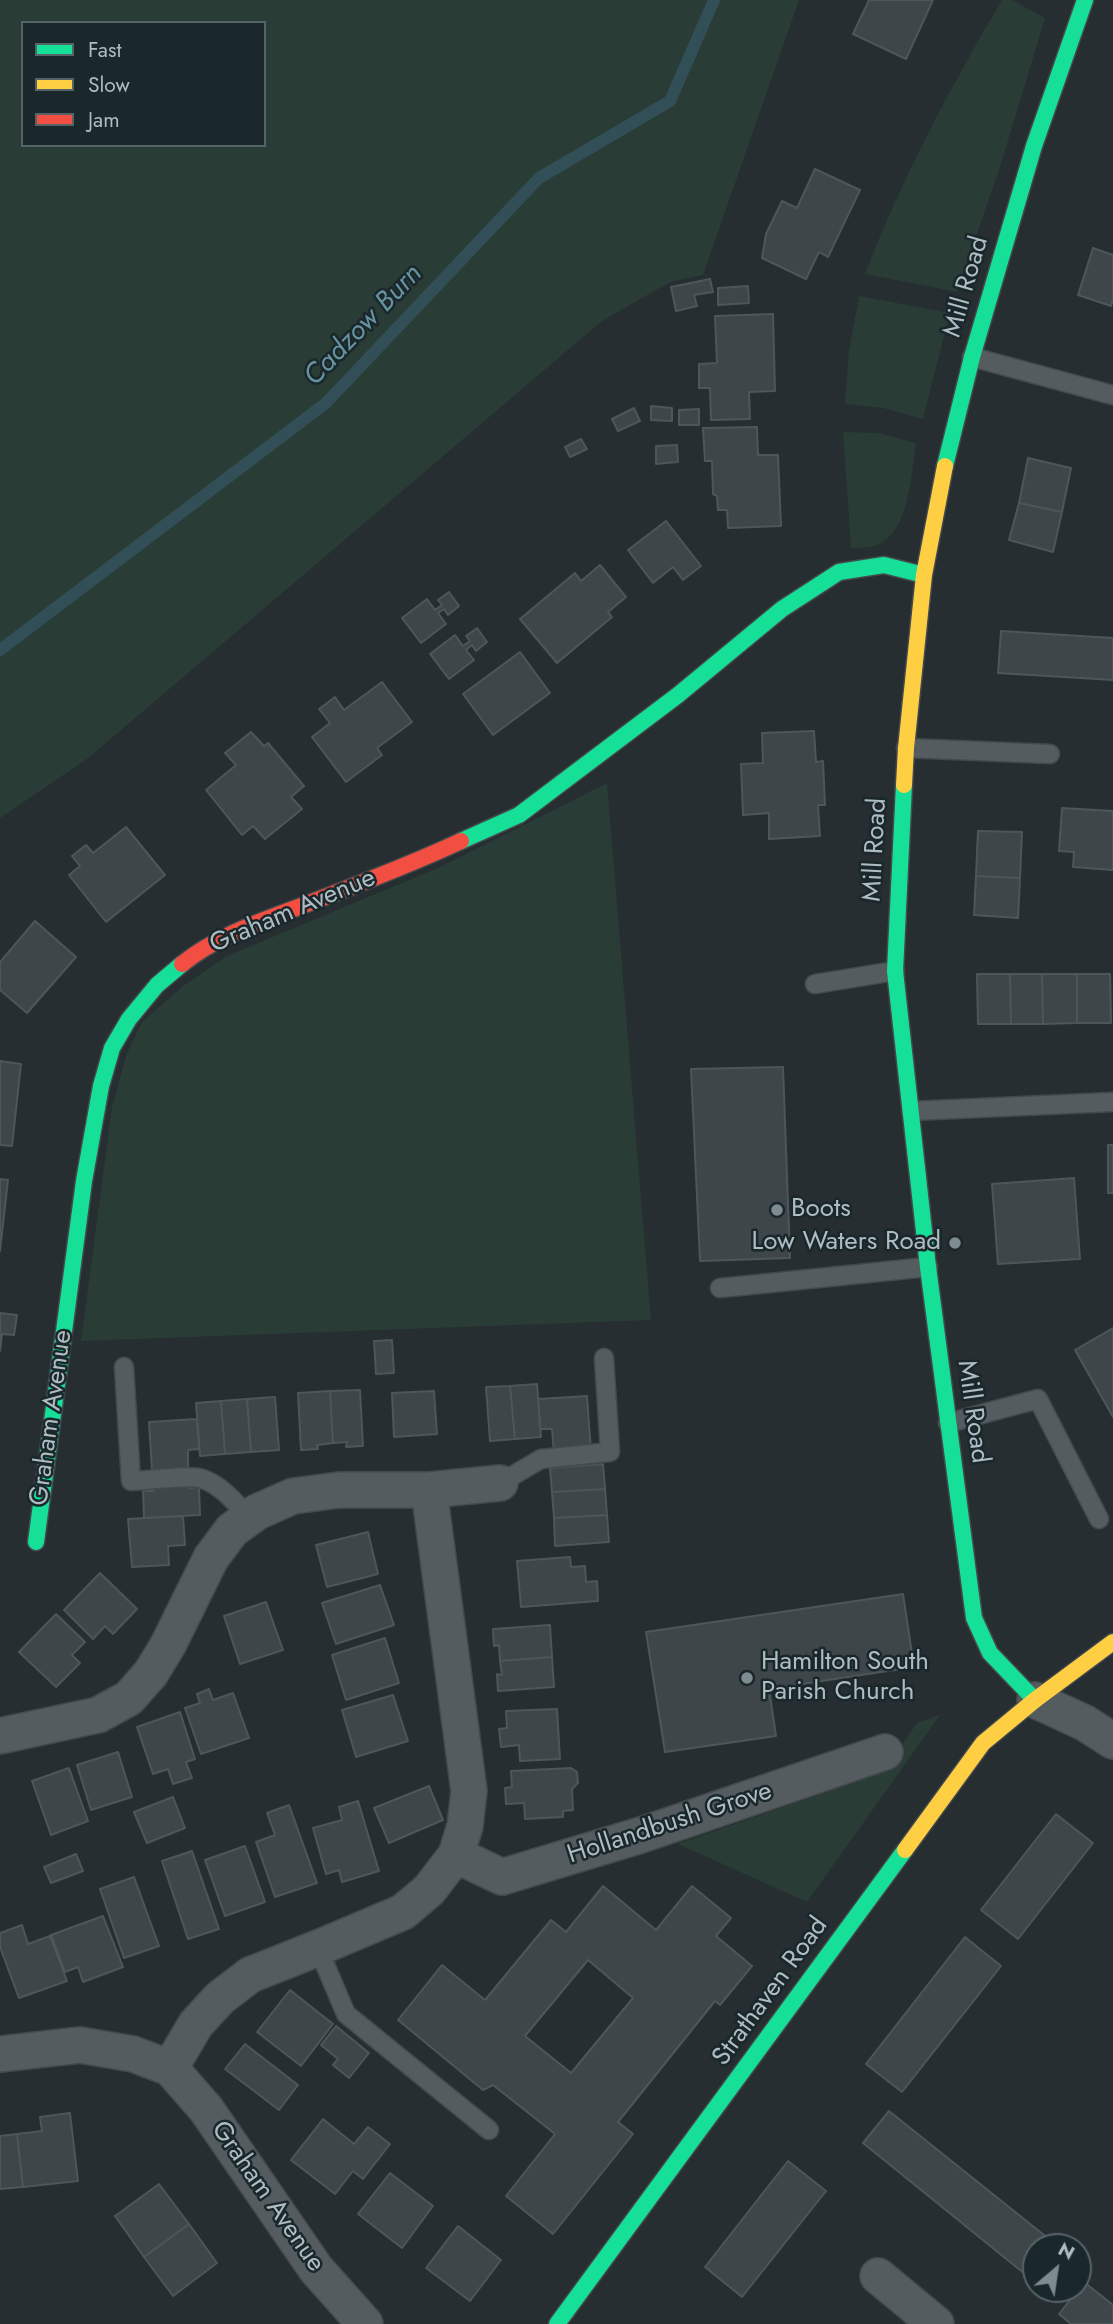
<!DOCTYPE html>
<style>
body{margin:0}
#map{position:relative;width:1113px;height:2324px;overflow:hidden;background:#262e31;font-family:Jost,sans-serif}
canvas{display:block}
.legend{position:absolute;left:21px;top:21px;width:245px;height:126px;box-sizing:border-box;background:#1a272b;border:2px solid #556368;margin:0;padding:9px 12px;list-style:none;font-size:21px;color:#aebdc3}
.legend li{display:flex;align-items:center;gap:14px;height:35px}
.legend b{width:35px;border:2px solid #556368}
.north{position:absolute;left:1022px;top:2233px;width:70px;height:70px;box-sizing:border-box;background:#1a272b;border:2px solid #556368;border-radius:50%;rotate:29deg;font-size:19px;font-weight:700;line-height:28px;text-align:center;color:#aebdc3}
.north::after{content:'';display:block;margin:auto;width:24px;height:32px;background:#7e8b90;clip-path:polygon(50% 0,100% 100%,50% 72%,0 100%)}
</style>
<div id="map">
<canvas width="1113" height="2324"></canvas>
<ul class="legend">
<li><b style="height:9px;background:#16e098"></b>Fast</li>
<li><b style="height:9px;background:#ffcf43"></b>Slow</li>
<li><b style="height:9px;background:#f24e42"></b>Jam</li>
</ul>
<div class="north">N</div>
</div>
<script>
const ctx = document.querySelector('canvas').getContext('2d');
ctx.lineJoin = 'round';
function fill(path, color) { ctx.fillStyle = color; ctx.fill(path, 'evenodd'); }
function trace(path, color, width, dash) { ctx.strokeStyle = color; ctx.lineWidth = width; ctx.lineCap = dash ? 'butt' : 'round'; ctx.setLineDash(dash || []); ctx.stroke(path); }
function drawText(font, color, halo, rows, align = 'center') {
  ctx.font = font + ' Jost,sans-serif'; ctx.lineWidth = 5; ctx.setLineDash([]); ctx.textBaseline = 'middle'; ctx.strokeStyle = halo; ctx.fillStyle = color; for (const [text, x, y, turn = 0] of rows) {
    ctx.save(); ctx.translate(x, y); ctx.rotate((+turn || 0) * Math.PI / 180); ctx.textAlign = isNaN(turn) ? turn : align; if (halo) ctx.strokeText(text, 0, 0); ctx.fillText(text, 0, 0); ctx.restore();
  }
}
const green = new Path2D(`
 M0 0H799L703 275 670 282 602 321 87 759 0 818ZM23 23H264V145H23Z
 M1002 0H1012L1045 18 1000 167 957 292 865 274C902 178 950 88 1002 0Z
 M859 296 950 313 923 419 883 408 845 404 849 351Z
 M843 432 878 433 916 443C911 474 910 535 874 546 867 548 858 548 851 548Z
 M607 783 651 1320 81 1341 112 1107 127 1053 142 1022 183 986 227 956 440 867Z
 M940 1715 807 1902 678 1844 883 1772 917 1723Z`);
const stream = new Path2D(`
 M0 650 326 403 539 178 670 101 714 0`);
const building = new Path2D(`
 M869 0H933L906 59 853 34Z
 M815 169 860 190 828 257 819 252 806 279 762 258 766 234 782 201 797 208Z
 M1093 248 1113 255V299L1111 306 1078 295Z
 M710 279 713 292 694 295 697 306 676 311 671 287Z
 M748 286 749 303 718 305V288Z
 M773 314 775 391 749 392 750 419 711 420 710 388H699V364L717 363 715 316Z
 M651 406 672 408V421L651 420Z
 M634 408 640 421 618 431 612 419Z
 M699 409V425H679V410Z
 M757 427 758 455H778L781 526 728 528 727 510H718L717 496 713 494 712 461H705L703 428Z
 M581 439 587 449 570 457 565 447Z
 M677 445 678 462 656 464V446Z
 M1028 458 1071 468 1062 512 1019 503Z
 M1019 503 1062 512 1053 552 1009 540Z
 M666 521 701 566 683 580 673 567 653 583 628 550Z
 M600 565 626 597 608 612 612 617 557 663 520 619 575 573 581 581Z
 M449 592 459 606 448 615 444 609 438 613 446 624 421 643 402 618 427 599 435 610 442 605 438 600Z
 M477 628 487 642 476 651 472 645 466 650 474 660 449 679 430 654 455 635 463 646 470 641 466 636Z
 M1001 631 1113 638V680L998 673Z
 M520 652 550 693 493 735 463 694Z
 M382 682 412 722 377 748 382 755 346 782 312 737 330 723 319 709 335 697 344 710Z
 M814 731 816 762 823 761 825 805H818L820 836 769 839V813L743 815 741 764 763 763 762 733Z
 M251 732 264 746 268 743 304 786 291 797 302 809 265 839 253 826 242 835 206 790 236 765 225 753Z
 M1062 808 1113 811V870L1073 867 1074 852 1059 851Z
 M126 827 165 875 106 922 69 875 80 866 72 856 86 845 93 853Z
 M978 831 1022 832 1020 878 976 876Z
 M976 876 1020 878 1018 918 974 915Z
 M35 921 76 957 27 1013 0 990V962Z
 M977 974H1010L1011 1024H978Z
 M1010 974H1042L1043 1024H1011Z
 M1042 974H1077V1023L1043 1024Z
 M1077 974H1110L1111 1023H1077Z
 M0 1061 21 1064 12 1146 0 1145Z
 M783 1067 790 1258 700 1261 691 1069Z
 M1108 1145H1113V1193H1108Z
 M1074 1178 1080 1259 998 1264 992 1184Z
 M0 1179 8 1180 0 1251Z
 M0 1313 17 1315 14 1335 2 1334 0 1351Z
 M1113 1328V1417L1075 1350Z
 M392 1340 394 1373 376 1374 374 1341Z
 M537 1384 541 1437 515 1439 510 1386Z
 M510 1386 515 1439 490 1441 486 1387Z
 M360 1390 363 1446 346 1447 347 1442 333 1443 330 1391Z
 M330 1391 333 1443 317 1445 318 1449 301 1450 298 1393Z
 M434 1391 437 1434 394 1437 392 1393Z
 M587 1396 592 1465 555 1467 552 1429H540L538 1399Z
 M275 1397 279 1450 251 1452 247 1399Z
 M247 1399 251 1452 225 1454 221 1401Z
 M221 1401 225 1454 200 1456 196 1403Z
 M197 1419 199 1449 188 1450V1469L152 1470 149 1422Z
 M603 1464 605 1489 552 1492 550 1468Z
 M188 1469 189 1488 199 1487 200 1515 144 1518 143 1491H153L152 1470Z
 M605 1489 607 1515 554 1518 552 1492Z
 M607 1515 609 1542 555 1546 554 1518Z
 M183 1516 185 1545 168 1546 169 1565 132 1567 128 1519Z
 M368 1532 378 1574 327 1587 316 1545Z
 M570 1557 571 1567 585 1566 586 1582 597 1581 598 1601 521 1607 517 1561Z
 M100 1573 137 1609 113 1634 105 1626 93 1639 64 1610Z
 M380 1585 394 1625 336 1644 322 1603Z
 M903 1594 914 1667 769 1689 776 1736 665 1752 646 1632Z
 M266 1602 283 1650 240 1664 224 1616Z
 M56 1614 85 1642 72 1655 80 1663 56 1687 19 1652Z
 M550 1625 552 1657 500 1661 499 1645 494 1646 493 1629Z
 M385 1638 399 1683 346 1700 332 1655Z
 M552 1657 554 1687 498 1691 497 1674 502 1675 500 1661Z
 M209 1689 213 1700 233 1693 249 1738 201 1754 185 1708 200 1703 197 1694Z
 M393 1695 408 1741 356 1757 342 1710Z
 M557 1709 560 1759 520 1761 519 1745 501 1747 499 1729 507 1728 506 1711Z
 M180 1712 195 1759 186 1762 192 1778 173 1784 168 1769 153 1774 137 1727Z
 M118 1752 132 1797 91 1810 77 1765Z
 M69 1768 88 1821 51 1835 32 1781Z
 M571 1768 577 1772 578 1783 572 1789 573 1810 563 1811V1817L525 1819 524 1803 506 1804 505 1788 512 1787 511 1771Z
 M429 1786 443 1820 389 1843 374 1808Z
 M173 1797 185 1828 147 1843 134 1812Z
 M358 1801 379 1871 342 1882 339 1870 326 1874 313 1828 342 1820 339 1807Z
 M289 1805 317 1883 275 1897 256 1842 275 1835 267 1813Z
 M1056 1814 1093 1843 1018 1939 981 1910Z
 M245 1846 265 1902 225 1916 205 1860Z
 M192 1851 219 1929 188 1939 162 1861Z
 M76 1854 83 1871 51 1883 44 1867Z
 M134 1877 159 1946 124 1958 100 1889Z
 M603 1886 656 1930 692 1886 731 1918 716 1936 752 1966 720 2005 715 2001 618 2122 633 2134 553 2234 506 2196 555 2134 493 2085 483 2090 398 2020 442 1965 485 2000 551 1920 566 1932ZM588 1960 633 1998 571 2073 525 2036Z
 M103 1916 123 1967 83 1982 78 1967 65 1972 51 1935Z
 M22 1925 28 1944 50 1936 67 1981 19 1998 0 1947V1933Z
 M965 1937 1001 1966 902 2092 866 2064Z
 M290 1990 333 2024 301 2066 257 2032Z
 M336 2026 369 2053 349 2078 333 2065 338 2059 321 2045Z
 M245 2044 298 2085 279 2110 225 2069Z
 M889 2111 1059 2247H1036V2283L863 2143Z
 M70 2113 78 2181 23 2187 17 2134 42 2131 40 2117Z
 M323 2119 354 2144 368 2127 390 2144 363 2179 353 2171 335 2194 291 2160Z
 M17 2134 23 2187 0 2189V2136Z
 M788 2161 826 2191 742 2297 705 2267Z
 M390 2173 433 2206 402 2248 358 2214Z
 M159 2184 189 2224 144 2257 115 2216Z
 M189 2224 217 2263 173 2296 144 2257Z
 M458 2226 501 2260 470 2301 426 2268Z
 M1084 2282 1113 2305V2324H1071L1059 2314Z`);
const lane = new Path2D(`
 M972 357 1113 395
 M906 748 1050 754
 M815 984 895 971
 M911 1111 1113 1102
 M720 1288 928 1267
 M124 1367 131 1481C147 1481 190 1474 203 1479 222 1486 236 1503 249 1518
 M948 1423 1038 1399 1099 1519
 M500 1483 541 1459 610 1452 604 1358
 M318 1948 346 2014 489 2130`);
const street = new Path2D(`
 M1035 1700 1085 1723 1113 1741
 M0 1736 98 1715 129 1698 151 1673 168 1645 211 1558 232 1530 257 1512 293 1496 339 1490H429L500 1483
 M456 1855 502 1877 641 1835 885 1752
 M0 2054 80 2045 133 2054 170 2068 206 2109 316 2269 365 2324
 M170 2068 196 2024 220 1998 250 1975 318 1948 403 1912 429 1890 456 1855 465 1826 469 1791 429 1490
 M878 2276 936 2324`);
const fast = new Path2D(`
 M945 466 972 357 1034 146 1085 0
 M904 785 895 971 928 1267 974 1618 990 1653 1035 1700
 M461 841 519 815 678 695 782 609 839 572 884 565 924 575
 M36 1542 84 1181 101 1086 112 1048 129 1019 157 985 182 964
 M557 2324 905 1850`);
const slow = new Path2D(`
 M904 785 906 748 924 575 945 466
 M905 1850 983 1743 1035 1700 1113 1642`);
const jam = new Path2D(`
 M182 964C219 934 268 919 312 902 362 883 412 864 461 841`);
const markers = [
 [777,1210,7,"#7e8b90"],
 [955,1243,7,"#7e8b90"],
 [747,1678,7,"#7e8b90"]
];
const streetNames = [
 ["Mill Road",967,287,-74],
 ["Mill Road",876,850,-87],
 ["Graham Avenue",293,912,-23],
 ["Mill Road",972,1412,82],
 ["Graham Avenue",52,1418,-82],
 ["Hollandbush Grove",670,1824,-18],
 ["Strathaven Road",771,1992,-54],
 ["Graham Avenue",267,2197,55]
];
const poiNames = [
 ["Boots",791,1210],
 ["Low Waters Road",941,1243,"right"],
 ["Hamilton South",761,1663],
 ["Parish Church",761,1693]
];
const waterNames = [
 ["Cadzow Burn",364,326,-46]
];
fill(green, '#293c36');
trace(stream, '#324e57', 12);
fill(building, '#3f4649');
trace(building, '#4d5659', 2);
trace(lane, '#43494c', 21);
trace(street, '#43494c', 38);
trace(fast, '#43494c', 19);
trace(slow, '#43494c', 19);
trace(jam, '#43494c', 19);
trace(lane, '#555c60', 18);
trace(street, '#555c60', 35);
trace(fast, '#16e098', 16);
trace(slow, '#ffcf43', 16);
trace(jam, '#f24e42', 16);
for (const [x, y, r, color] of markers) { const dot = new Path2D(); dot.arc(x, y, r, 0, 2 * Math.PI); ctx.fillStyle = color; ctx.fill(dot); trace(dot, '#1a272b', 2.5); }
drawText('26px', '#aebdc3', '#1a272b', streetNames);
drawText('26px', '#aebdc3', '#1a272b', poiNames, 'left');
drawText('italic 28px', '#6894a1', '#1a272b', waterNames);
</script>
